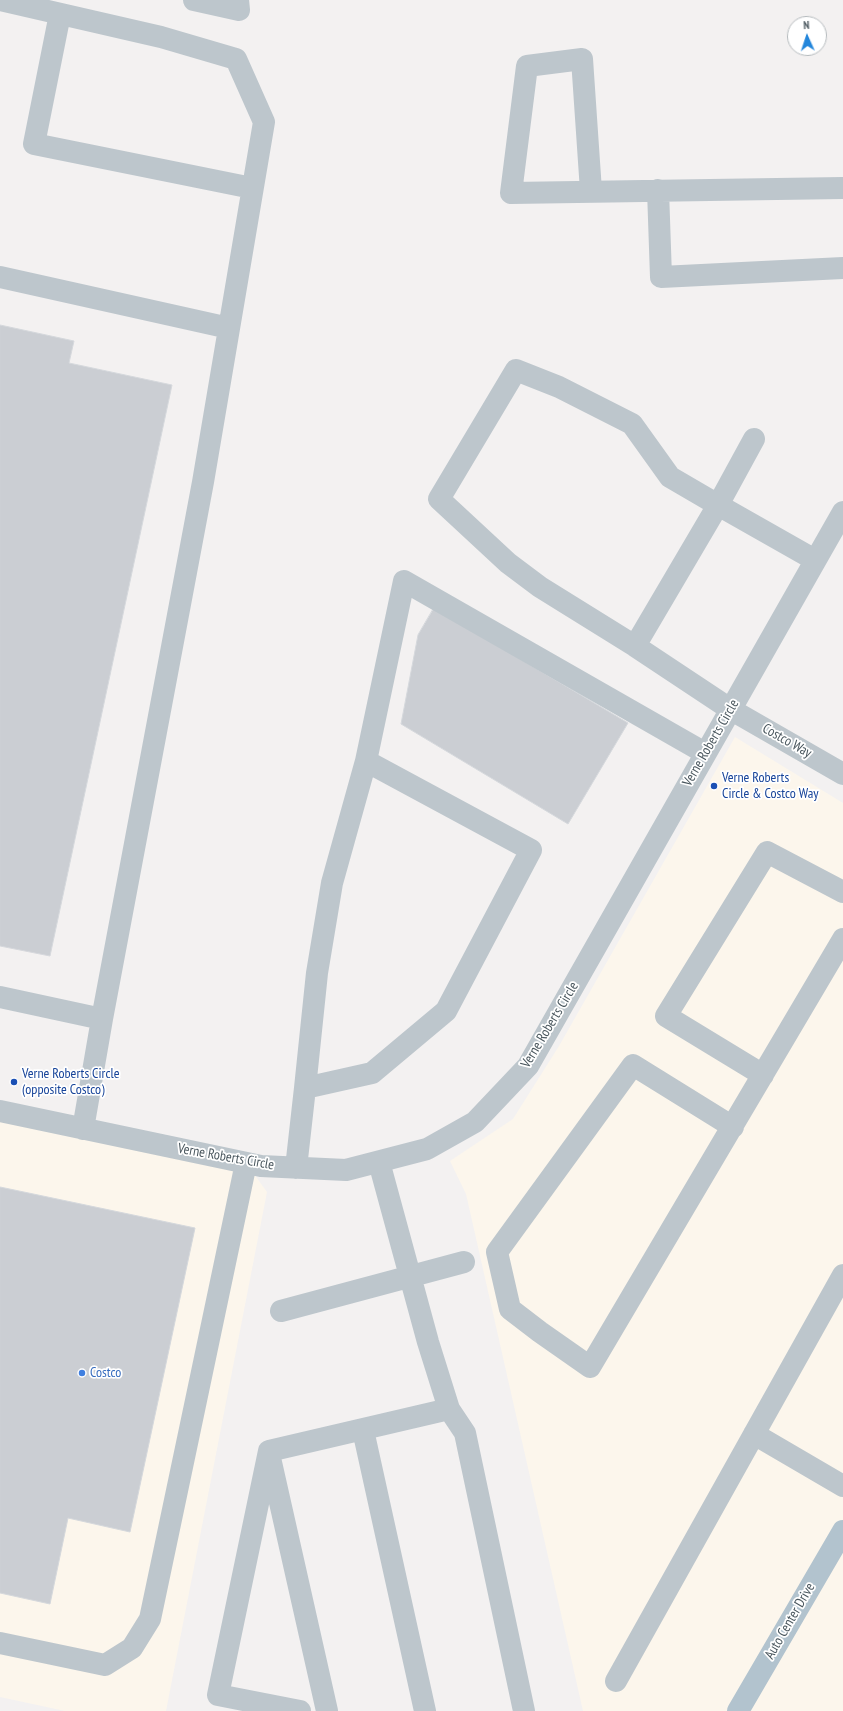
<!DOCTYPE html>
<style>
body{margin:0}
#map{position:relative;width:843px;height:1711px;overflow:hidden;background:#f3f1f1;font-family:"PT Sans Narrow",sans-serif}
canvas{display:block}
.north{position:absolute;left:787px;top:16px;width:40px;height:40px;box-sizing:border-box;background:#fff;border:1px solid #b6bbbe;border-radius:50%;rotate:357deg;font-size:11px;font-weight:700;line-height:16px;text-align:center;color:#49565d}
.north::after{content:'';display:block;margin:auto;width:14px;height:18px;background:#2386db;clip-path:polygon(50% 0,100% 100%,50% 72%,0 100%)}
</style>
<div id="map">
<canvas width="843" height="1711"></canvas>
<div class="north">N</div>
</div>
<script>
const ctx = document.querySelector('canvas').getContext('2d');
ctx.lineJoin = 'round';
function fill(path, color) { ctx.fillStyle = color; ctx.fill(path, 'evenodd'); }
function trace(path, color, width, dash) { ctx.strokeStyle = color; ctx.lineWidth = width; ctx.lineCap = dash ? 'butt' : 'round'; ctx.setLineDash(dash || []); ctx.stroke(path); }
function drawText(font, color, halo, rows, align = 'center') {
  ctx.font = font + ' "PT Sans Narrow",sans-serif'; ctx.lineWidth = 3.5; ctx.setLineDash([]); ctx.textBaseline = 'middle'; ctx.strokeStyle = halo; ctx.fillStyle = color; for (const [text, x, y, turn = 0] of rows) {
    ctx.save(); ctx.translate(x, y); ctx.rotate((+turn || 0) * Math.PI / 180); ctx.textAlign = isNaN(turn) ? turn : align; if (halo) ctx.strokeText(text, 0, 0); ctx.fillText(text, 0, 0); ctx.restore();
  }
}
const commercial = new Path2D(`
 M735 737 843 803V1711H583L466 1194 450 1161 513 1119 559 1046Z
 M0 1111 246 1163 267 1192 166 1711H65L0 1697Z`);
const building = new Path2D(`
 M0 325 74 341 69 363 172 385 50 956 0 946Z
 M434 608 628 723 568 824 401 724 418 635Z
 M0 1187 195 1228 130 1532 68 1518 50 1604 0 1593Z`);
const minor = new Path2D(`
 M0 0 161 37 236 59 264 122 203 482 102 1019 83 1129
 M194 0 239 10 238 0
 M60 14 34 144 252 188
 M658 190 661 277 843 268
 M591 191 582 59 527 66 511 193 843 188
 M0 277 229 328
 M815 560 718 505 635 646 730 709 843 774
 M635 646 540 587 508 563 439 499 516 370 559 387 632 424 670 477 718 505 754 439
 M0 997 102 1019
 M763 1075 666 1016 767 852 843 892
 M305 1088 317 973 332 883 366 761
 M0 1111 261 1166 346 1170 427 1149 475 1122 528 1066 843 512
 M733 1127 633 1065 497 1252 510 1309 540 1332 590 1367 843 939
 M379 1162 428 1342 449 1409 465 1433 524 1711
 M296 1168 305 1088 372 1073 446 1011 531 850 366 761 404 581 705 753
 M281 1311 464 1262
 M363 1430 425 1711
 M754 1434 843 1486
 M270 1458 327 1711
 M0 1643 105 1665 132 1648 150 1619 246 1163
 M616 1681 843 1275
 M300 1711 218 1695 269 1451 449 1409`);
const major = new Path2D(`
 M738 1711 843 1531`);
const markers = [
 [714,786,4,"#1a4fb4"],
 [14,1082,4,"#1a4fb4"],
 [82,1373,4,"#3f7fe0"]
];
const streetNames = [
 ["Costco Way",787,741,30],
 ["Verne Roberts Circle",711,743,-60],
 ["Verne Roberts Circle",550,1025,-59],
 ["Verne Roberts Circle",226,1157,10],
 ["Auto Center Drive",790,1621,-60]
];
const transitNames = [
 ["Verne Roberts",722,778],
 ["Circle & Costco Way",722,794],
 ["Verne Roberts Circle",22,1074],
 ["(opposite Costco)",22,1090]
];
const shopNames = [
 ["Costco",90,1373]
];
fill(commercial, '#fcf6ec');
fill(building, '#cbced3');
trace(building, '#d5d8dc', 1);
trace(minor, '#bdc6cc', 22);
trace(major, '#b2c3ce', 22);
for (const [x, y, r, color] of markers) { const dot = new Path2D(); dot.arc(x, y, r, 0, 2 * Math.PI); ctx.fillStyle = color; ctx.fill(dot); trace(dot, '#fff', 1.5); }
drawText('14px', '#49565d', '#fff', streetNames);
drawText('14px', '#164399', '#fff', transitNames, 'left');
drawText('14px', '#366cbe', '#fff', shopNames, 'left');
</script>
